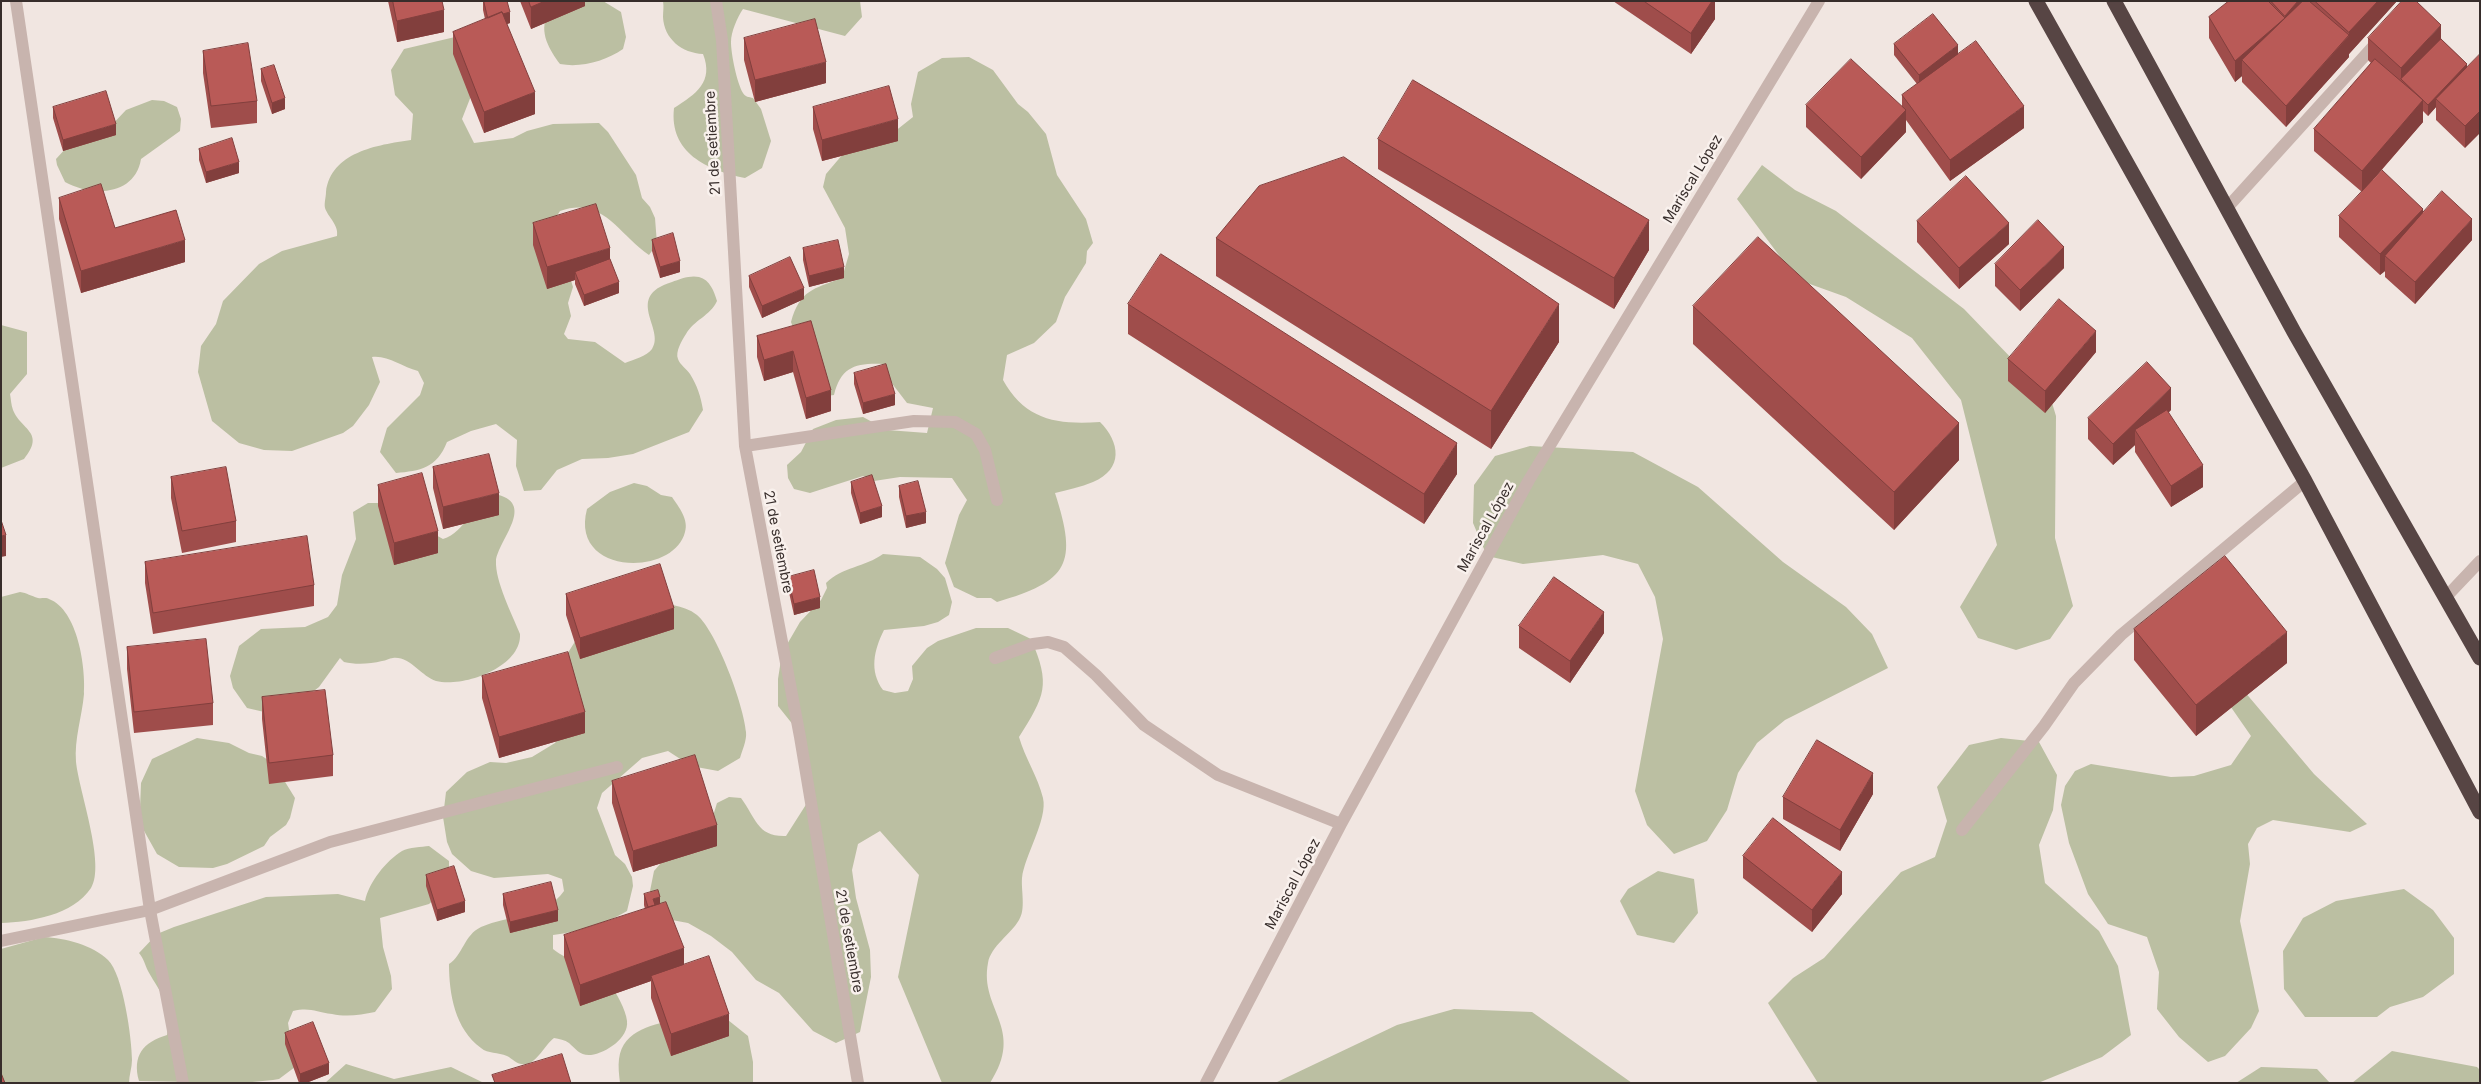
<!DOCTYPE html>
<meta charset="utf-8">
<style>
body{margin:0}
#map{position:relative;width:2481px;height:1084px;overflow:hidden;background:#f1e6e1;font-family:Inter,sans-serif}
canvas{display:block}
.frame{position:absolute;inset:0;border:2px solid #372d2b;pointer-events:none}
</style>
<div id="map">
<canvas width="2481" height="1084"></canvas>
<div class="frame"></div>
</div>
<script>
const ctx = document.querySelector('canvas').getContext('2d');
ctx.lineJoin = 'round';
function fill(path, color) { ctx.fillStyle = color; ctx.fill(path, 'evenodd'); }
function trace(path, color, width, dash) { ctx.strokeStyle = color; ctx.lineWidth = width; ctx.lineCap = dash ? 'butt' : 'round'; ctx.setLineDash(dash || []); ctx.stroke(path); }
function drawText(font, color, halo, rows, align = 'center') {
  ctx.font = font + ' Inter,sans-serif'; ctx.lineWidth = 5; ctx.setLineDash([]); ctx.textBaseline = 'middle'; ctx.strokeStyle = halo; ctx.fillStyle = color; for (const [text, x, y, turn = 0] of rows) {
    ctx.save(); ctx.translate(x, y); ctx.rotate((+turn || 0) * Math.PI / 180); ctx.textAlign = isNaN(turn) ? turn : align; if (halo) ctx.strokeText(text, 0, 0); ctx.fillText(text, 0, 0); ctx.restore();
  }
}
const green = new Path2D(`
 M563 1H603L621 12 626 37 623 49C606 61 581 68 560 64 550 51 538 31 548 15 551 10 559 5 563 1Z
 M663 1H860L862 17 845 36 743 9C737 18 731 32 731 42 731 54 737 83 743 93 745 97 749 97 753 98L761 109 771 141 762 168 745 178C707 170 669 153 674 108 696 94 714 82 703 54 682 53 664 39 663 17 663 11 664 7 663 1Z
 M455 37 471 96 462 119 474 143 513 138 527 131 553 124 599 123 608 132 636 175 642 198 650 207 655 218 657 244 649 255C618 234 603 196 560 211L553 222 573 287 568 303 571 316 564 334 568 339 595 342 625 363C633 360 647 356 652 349 666 329 623 297 672 282 680 279 690 275 699 277 710 280 714 291 717 301 710 316 694 320 686 334 682 340 675 352 678 359 680 365 687 369 690 374 697 385 701 397 703 410L689 432 633 454 608 458 582 459 557 470 541 490 524 491 516 466 517 440 496 424 471 431 447 442C437 468 420 471 396 473L380 452 387 428 420 395 424 383 418 371C402 367 388 355 372 357L380 382 369 405 353 426 343 433 292 451 264 450 239 443 212 421 198 372 201 346 216 324 223 301 259 264 282 251 337 236C339 225 328 217 325 208 324 203 326 197 326 192 331 152 377 145 411 140L413 114 395 95 391 70 404 49Z
 M969 57 993 70 1018 104 1028 112 1046 134 1057 175 1086 219 1093 243 1087 251 1086 263 1065 297 1056 322 1034 343 1007 355 1003 380C1025 420 1057 425 1100 422 1120 442 1124 469 1093 482 1081 487 1067 490 1055 493 1078 564 1069 581 997 602L991 598H977L954 587 945 563 959 515 967 500 952 478 900 477 874 481 863 476 810 493 794 489 788 478 787 465 801 452 813 429 836 420 863 417 887 430 927 433 933 408 907 403 887 377 883 364C855 363 841 367 834 395L818 397 791 322C800 290 813 289 842 278L849 254 845 228 823 187 826 174 843 154 889 136 913 117 911 104 918 72 942 58Z
 M152 100 164 101 177 107 181 119 180 131 141 159C135 196 92 197 65 182L57 165 56 159 67 147 108 129 126 110Z
 M1762 165 1795 190 1836 211 1964 309 2016 363 2046 383 2056 416 2055 538 2073 606 2050 639 2016 650 1978 638 1960 607 1997 545 1961 400 1912 338 1846 297 1807 283 1781 258 1737 199Z
 M1 325 27 332V374L10 394C11 399 11 405 13 410 21 430 46 432 24 459L1 468Z
 M1530 446 1633 452 1698 487 1783 562 1846 607 1872 634 1888 668 1785 720 1757 743 1738 773 1727 810 1707 841 1674 854 1647 825 1635 791 1663 639 1655 597 1638 564 1603 555 1523 564 1487 556 1473 523 1474 485 1495 456Z
 M634 483 647 486 661 495 672 497C679 507 689 520 685 532 674 577 569 576 587 509L610 492Z
 M494 494C538 502 498 540 496 561 495 581 512 614 520 634 522 667 463 688 436 681 422 677 410 656 393 658 389 658 386 661 382 661 370 664 356 665 344 662L340 658 319 687 296 705 273 714 247 708 233 688 230 676 239 646 261 629 305 627 328 617 337 605 342 575 356 539 353 512 368 503H378L443 539C466 532 472 503 494 494Z
 M883 554 920 557 937 569 945 578 952 602 949 615 938 622 924 626 884 630C874 650 869 671 883 690L895 693 908 691 913 679 912 666 927 648 938 641 976 628H1008L1031 639C1051 685 1045 696 1019 737 1025 758 1038 777 1043 798 1048 819 1024 857 1022 878 1021 891 1026 909 1019 920 1011 934 991 946 988 963 979 1010 1026 1028 990 1083H942L898 977 919 875 880 831 858 844 852 870 856 898 870 950 871 977 860 1032 836 1043 813 1031 779 993 756 980 732 952 711 936 688 923 661 918 649 896 654 871 672 850 713 816 717 803 729 797 741 798C756 818 757 837 786 836L807 803 794 726 778 706V679L782 653 800 622 821 600 827 588 826 583C842 567 865 567 883 554Z
 M20 592C27 593 31 596 38 598 41 599 46 597 49 599 78 610 86 668 84 694 82 717 74 739 76 762 79 791 106 865 91 888 73 915 31 922 1 923V597Z
 M649 603C665 604 683 604 697 615 717 632 744 706 746 732 747 740 742 751 740 758L718 771 691 766 668 751 642 758 602 793 597 808 615 855 625 864 632 877 633 886 627 911C601 926 582 931 553 935V949C568 961 597 971 609 983 616 992 626 1010 627 1021 629 1038 606 1053 591 1055 580 1056 576 1049 569 1043 565 1040 559 1039 554 1038 544 1046 538 1061 527 1064 518 1066 513 1059 507 1056 498 1052 488 1054 481 1048 455 1029 449 994 449 964 463 955 464 935 481 927 509 915 545 918 564 891L562 879 548 874 494 878 471 871 452 854 447 842 443 817 446 792 467 772 490 762 506 763 532 757 555 743 563 733 566 656 579 635Z
 M2239 685 2314 774 2367 824 2350 832 2273 820 2257 828 2248 844 2250 864 2240 921 2259 1011 2251 1028 2225 1056 2208 1062 2179 1037 2157 1009 2159 972 2147 937 2108 924 2088 894 2069 843 2061 805 2065 786 2075 771 2091 764 2171 777 2194 776 2231 765 2251 736 2226 700Z
 M197 738 229 743 249 753 262 756 274 764 295 798 290 818 286 825 270 837 264 846 227 864 213 868 179 867 157 854 143 829 140 809 141 783 152 759Z
 M2001 738 2039 742 2057 775 2053 810 2039 845 2045 883 2099 931 2118 966 2131 1035 2102 1057 2038 1083H1818L1768 1003 1793 978 1824 958 1901 872 1935 857 1947 821 1937 787 1969 745Z
 M429 846 449 861V887L429 904 380 918 383 947 391 976 392 989 375 1012C361 1015 346 1017 332 1014 316 1012 310 1007 293 1011L288 1023 295 1067 279 1079 273 1080 242 1083 139 1081C132 1056 143 1042 167 1035 173 1005 162 996 148 971 145 965 144 959 139 953L157 934 174 927 266 897 338 894 365 901C369 882 386 861 402 851 409 847 422 847 429 846Z
 M1658 871 1694 879 1698 913 1674 943 1637 935 1620 901 1628 889Z
 M2404 889 2433 910 2454 938V974L2423 997 2390 1007 2377 1017H2305L2284 989 2283 951 2303 918 2336 901Z
 M44 937C65 938 93 945 108 960 123 974 132 1039 132 1060 132 1068 129 1075 129 1083H1V949Z
 M1454 1009 1532 1012 1632 1083H1275L1397 1025Z
 M679 1019 728 1020 748 1036 753 1062V1083H620C619 1075 618 1066 619 1059 623 1029 655 1024 679 1019Z
 M2392 1051 2477 1067 2480 1070V1083H2352Z
 M346 1064 394 1079 451 1067 484 1083H325Z
 M2261 1067 2317 1069 2330 1083H2236Z`);
const minor = new Path2D(`
 M16 1 150 910 183 1083
 M716 1 722 40 745 446 800 737 858 1083
 M2226 209 2379 40
 M745 446 914 421 955 422 976 434 985 450 997 500
 M2446 597 2480 561
 M995 658 1033 644 1048 642 1064 647 1096 675 1144 725 1218 775 1341 824
 M1962 830 2044 726 2074 683 2121 635 2305 481
 M1 941 150 910 330 842 617 767
 M1206 1083 1341 824 1529 480 1819 1`);
const highway = new Path2D(`
 M2036 1 2305 481 2480 812
 M2114 1 2294 332 2480 658`);
const wall = new Path2D(`
 M388 1H442L444 32 397 42Z
 M483 1H507L510 23 507 24 535 114 484 133 453 54V32L485 19 483 10Z
 M520 1H585V6L531 29Z
 M1613 1H1715V19L1691 54Z
 M2229 1H2397L2349 54V57L2286 127 2242 82V76L2235 82 2209 38V17Z
 M744 38 826 83 755 102 744 60Z
 M2368 38 2441 39 2467 64 2465 148 2436 120V107L2428 116 2423 111V122L2373 180 2423 213 2472 240 2415 304 2385 277V271L2380 275 2339 237V216L2362 192 2314 151V129L2371 63 2368 60Z
 M1894 44 1958 54 2024 128 1950 181 1906 120V132L1861 179 1806 127V105L1902 107V95L1917 84 1894 55Z
 M203 51 257 101V123L211 128 203 73Z
 M261 69 285 109 272 114 261 81Z
 M53 107 116 135 63 151 53 118Z
 M813 107 898 141 822 161 813 129Z
 M1378 139 1649 250 1614 309 1378 169Z
 M199 149 239 173 206 183 199 160Z
 M59 198 115 228 185 262 81 293 59 219Z
 M1917 221 2009 244 1959 289 1917 242Z
 M533 223 610 260 619 293 584 306 575 284V280L547 289 533 245Z
 M1216 238 1559 342 1491 449 1216 276Z
 M652 240 680 272 660 278 652 251Z
 M803 248 844 278 809 287 803 260Z
 M1995 264 2064 268 2020 311 1995 286Z
 M749 276 804 299 762 318 749 287Z
 M1128 304 1457 474 1424 524 1128 334Z
 M1693 306 1959 460 1894 530 1693 344Z
 M811 321 831 411 806 419 793 372 764 381 757 357V336Z
 M2096 352 2045 413 2008 381V359Z
 M854 373 895 405 863 414 854 384Z
 M2171 410 2168 413 2203 487 2171 507 2135 452V445L2113 465 2088 439V418Z
 M433 467 499 515 443 529 433 488Z
 M171 477 236 521V542L182 553 171 498Z
 M851 482 882 517 860 524 851 493Z
 M378 485 438 553 394 565 378 506Z
 M899 486 926 523 906 528 899 497Z
 M145 562 314 585V606L153 634 145 583Z
 M788 577 820 608 794 615 788 588Z
 M566 594 674 629 580 659 566 615Z
 M1519 626 1604 633 1570 683 1519 648Z
 M2134 629 2287 663 2196 736 2134 660Z
 M127 647 213 703V725L134 733 127 669Z
 M482 676 585 733 499 758 482 698Z
 M262 697 333 755V776L269 784 262 719Z
 M612 781 717 846 633 872 612 803Z
 M1873 794 1840 851 1783 819V797Z
 M1743 856 1842 894 1812 932 1743 878Z
 M426 875 465 912 437 921 426 886Z
 M503 894 558 921 510 933 503 905Z
 M644 894 660 904 684 965 729 1036 671 1056 651 998V981L580 1006 564 957V935L645 909 644 905Z
 M285 1033 329 1074 306 1083H299L285 1044Z`);
const shadedWall = new Path2D(`
 M545 1H585V6L531 29V7Z
 M1712 1H1715V19L1691 54V33Z
 M2298 1H2308L2285 37V16Z
 M2378 1H2397L2349 54V57L2286 127V106L2349 36V32Z
 M444 10V32L397 42V21Z
 M510 12V23L488 30V19Z
 M2285 18V39L2242 60V76L2235 82V61Z
 M2441 25V46L2401 79V68Z
 M1958 45V56L1919 86V75Z
 M826 62V83L755 102V80Z
 M2467 64V75L2436 99V107L2428 116V105Z
 M535 92V114L484 133V112Z
 M285 98V109L272 114V103Z
 M2423 100V122L2362 192V171Z
 M2024 106V128L1950 181V160Z
 M1906 110V132L1861 179V157Z
 M2480 111V133L2465 148V126Z
 M898 119V141L822 161V140Z
 M116 124V135L63 151V140Z
 M239 162V173L206 183V172Z
 M2423 209V230L2385 256V271L2380 275V254Z
 M2472 219V240L2415 304V282Z
 M1649 220V250L1614 309V278Z
 M2009 223V244L1959 289V268Z
 M185 240V262L81 293V271Z
 M2064 247V268L2020 311V290Z
 M610 248V269L575 272V280L547 289V267Z
 M680 261V272L660 278V267Z
 M844 267V278L809 287V276Z
 M619 282V293L584 306V295Z
 M804 288V299L762 318V306Z
 M1559 304V342L1491 449V411Z
 M2096 331V352L2045 413V391Z
 M793 351V372L764 381V360Z
 M2171 388V410L2141 439 2135 430V445L2113 465V444Z
 M831 390V411L806 419V398Z
 M895 394V405L863 414V403Z
 M1959 423V460L1894 530V492Z
 M1457 443V474L1424 524V494Z
 M2203 465V487L2171 507V486Z
 M499 493V515L443 529V507Z
 M882 506V517L860 524V513Z
 M926 512V523L906 528V516Z
 M438 531V553L394 565V543Z
 M6 535V556L1 557V536Z
 M820 597V608L794 615V604Z
 M674 608V629L580 659V638Z
 M1604 612V633L1570 683V661Z
 M2287 632V663L2196 736V705Z
 M585 712V733L499 758V737Z
 M1873 773V794L1840 851V830Z
 M717 825V846L633 872V851Z
 M1842 872V894L1812 932V910Z
 M660 897V908L655 909 653 899Z
 M465 901V912L437 921V910Z
 M558 910V921L510 933V922Z
 M684 948V970L651 976V981L580 1006V985Z
 M729 1014V1036L671 1056V1034Z
 M329 1063V1074L306 1083H300V1074Z`);
const building = new Path2D(`
 M393 1H442L444 10 397 21Z
 M484 1H507L510 12 503 14 502 12 488 18Z
 M529 1H545L531 7Z
 M1644 1H1712L1691 33Z
 M2229 1H2268L2285 18 2235 61 2209 17Z
 M2271 1H2298L2285 16Z
 M2303 1H2309L2349 35 2286 106 2242 60Z
 M2315 1H2378L2349 32Z
 M2402 1H2416L2441 25 2401 68 2368 38Z
 M502 12 535 92 484 112 453 32Z
 M1933 14 1958 45 1919 75 1894 44Z
 M815 19 826 62 755 80 744 38Z
 M2441 39 2467 64 2428 105 2401 79Z
 M1976 41 2024 106 1950 160 1902 95Z
 M248 43 257 101 211 106 203 51Z
 M2480 54V111L2465 126 2436 99Z
 M1851 59 1906 110 1861 157 1806 105Z
 M2375 59 2423 100 2362 171 2314 129Z
 M274 65 285 98 272 103 261 69Z
 M1413 80 1649 220 1614 278 1378 139Z
 M889 86 898 119 822 140 813 107Z
 M106 91 116 124 63 140 53 107Z
 M232 138 239 162 206 172 199 149Z
 M1344 157 1559 304 1491 411 1216 238 1259 186Z
 M2382 170 2423 209 2380 254 2339 216Z
 M1966 176 2009 223 1959 268 1917 221Z
 M101 184 115 228 176 210 185 240 81 271 59 198Z
 M2442 191 2472 219 2415 282 2385 256Z
 M596 204 610 248 547 267 533 223Z
 M2038 220 2064 247 2020 290 1995 264Z
 M673 233 680 261 660 267 652 240Z
 M1758 237 1959 423 1894 492 1693 306Z
 M838 240 844 267 809 276 803 248Z
 M1161 254 1457 443 1424 494 1128 304Z
 M790 257 804 288 762 306 749 276Z
 M610 259 619 282 584 295 575 272Z
 M2059 299 2096 331 2045 391 2008 359Z
 M811 321 831 390 806 398 793 351 764 360 757 336Z
 M2147 362 2171 388 2113 444 2088 418Z
 M886 364 895 394 863 403 854 373Z
 M2167 410 2203 465 2171 486 2135 430Z
 M489 454 499 493 443 507 433 467Z
 M226 467 236 521 182 531 171 477Z
 M422 473 438 531 394 543 378 485Z
 M872 475 882 506 860 513 851 482Z
 M918 481 926 512 906 516 899 486Z
 M1 520 6 535 1 536Z
 M307 536 314 585 153 613 145 562Z
 M2225 556 2287 632 2196 705 2134 629Z
 M660 564 674 608 580 638 566 594Z
 M814 570 820 597 794 604 788 577Z
 M1554 577 1604 612 1570 661 1519 626Z
 M206 639 213 703 134 712 127 647Z
 M568 652 585 712 499 737 482 676Z
 M325 690 333 755 269 763 262 697Z
 M1817 740 1873 773 1840 830 1783 797Z
 M695 755 717 825 633 851 612 781Z
 M1773 818 1842 872 1812 910 1743 856Z
 M454 866 465 901 437 910 426 875Z
 M551 882 558 910 510 922 503 894Z
 M658 890 660 897 653 899 655 905 648 907 644 894Z
 M666 902 684 948 580 985 564 935Z
 M709 956 729 1014 671 1034 651 976Z
 M313 1022 329 1063 300 1074 285 1033Z
 M562 1054 571 1083H495L492 1075Z
 M1 1073 5 1083H1Z`);
const streetNames = [
 ["21 de setiembre",713,143,-93],
 ["Mariscal López",1693,179,-59],
 ["Mariscal López",1486,527,-61],
 ["21 de setiembre",778,542,79],
 ["Mariscal López",1293,884,-62],
 ["21 de setiembre",849,941,80]
];
fill(green, '#bbbfa2');
trace(minor, '#c8b4ae', 12);
trace(highway, '#574544', 15);
fill(wall, '#9f4d4b');
fill(shadedWall, '#823f3d');
fill(building, '#b95a57');
trace(building, '#823f3d', 1);
drawText('14px', '#372d2b', '#f9f1ed', streetNames);
</script>
